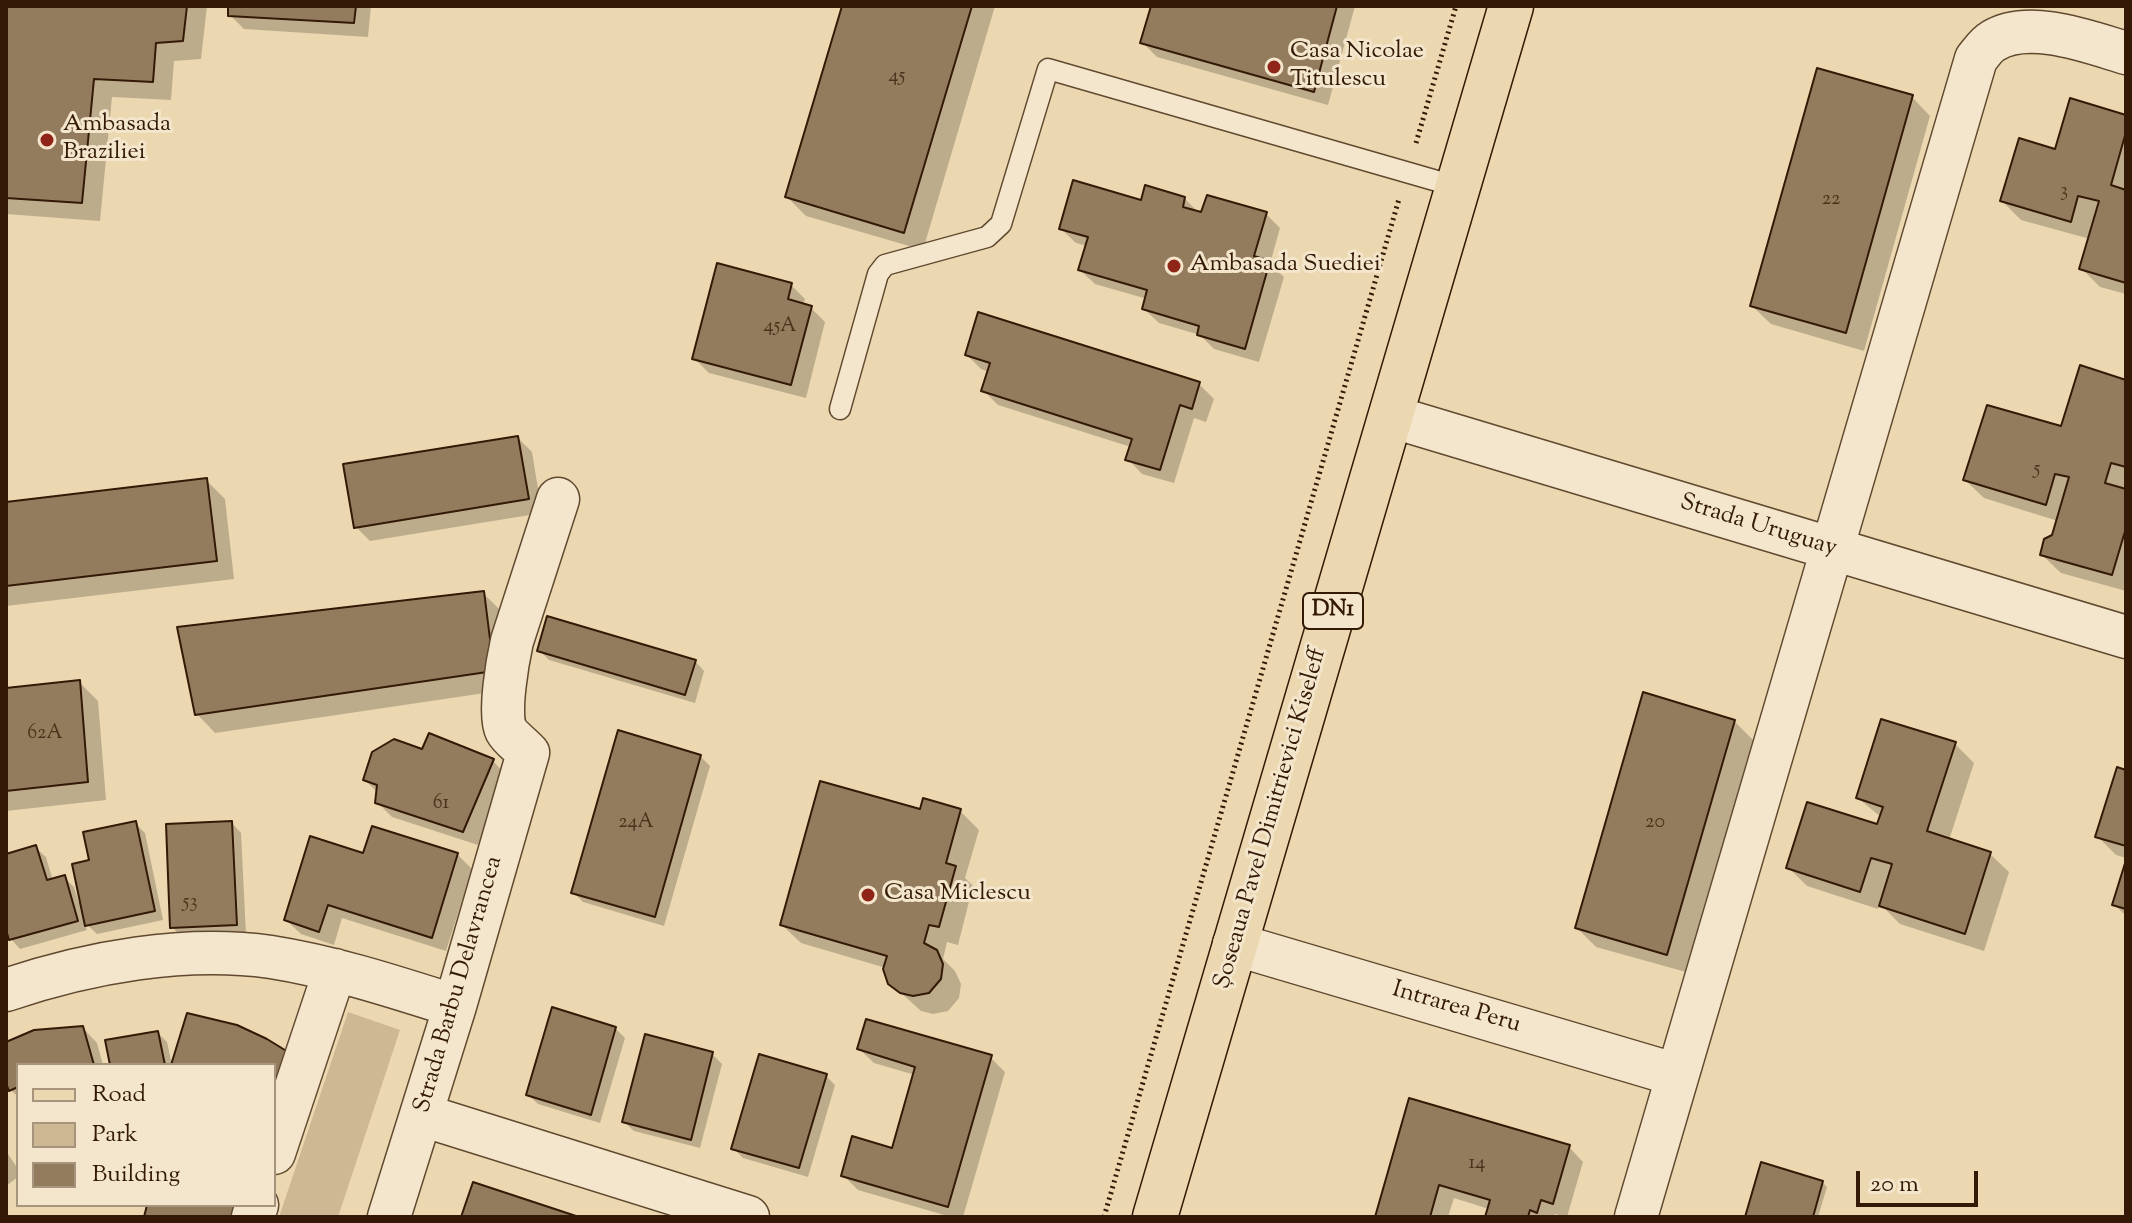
<!DOCTYPE html>
<meta charset="utf-8">
<style>
body{margin:0}
#map{position:relative;width:2132px;height:1223px;overflow:hidden;background:#ecd8b0;font-family:"Sorts Mill Goudy",serif}
canvas{display:block}
.frame{position:absolute;inset:0;border:8px solid #331906;pointer-events:none}
.legend{position:absolute;left:16px;top:1063px;width:260px;height:144px;box-sizing:border-box;background:#f3e6cc;border:2px solid #a6947d;margin:0;padding:10px 14px;list-style:none;font-size:24px;color:#331906}
.legend li{display:flex;align-items:center;gap:16px;height:40px}
.legend b{width:40px;border:2px solid #a6947d}
.scale{position:absolute;left:1856px;top:1171px;width:122px;height:36px;box-sizing:border-box;border:4px solid #331906;border-top:0;padding-left:10px;font-size:24px;line-height:28px;white-space:nowrap;color:#331906;-webkit-text-stroke:6px #f3e6cc;paint-order:stroke}
</style>
<div id="map">
<canvas width="2132" height="1223"></canvas>
<div class="frame"></div>
<ul class="legend">
<li><b style="height:10px;background:#ecd8b0"></b>Road</li>
<li><b style="height:22px;background:#cdb893"></b>Park</li>
<li><b style="height:22px;background:#937c5e"></b>Building</li>
</ul>
<div class="scale">20 m</div>
</div>
<script>
const ctx = document.querySelector('canvas').getContext('2d');
ctx.lineJoin = 'round';
function fill(path, color) { ctx.fillStyle = color; ctx.fill(path, 'evenodd'); }
function trace(path, color, width, dash) { ctx.strokeStyle = color; ctx.lineWidth = width; ctx.lineCap = dash ? 'butt' : 'round'; ctx.setLineDash(dash || []); ctx.stroke(path); }
function drawText(font, color, halo, rows, align = 'center') {
  ctx.font = font + ' "Sorts Mill Goudy",serif'; ctx.lineWidth = 6; ctx.setLineDash([]); ctx.textBaseline = 'middle'; ctx.strokeStyle = halo; ctx.fillStyle = color; for (const [text, x, y, turn = 0] of rows) {
    ctx.save(); ctx.translate(x, y); ctx.rotate((+turn || 0) * Math.PI / 180); ctx.textAlign = isNaN(turn) ? turn : align; if (halo) ctx.strokeText(text, 0, 0); ctx.fillText(text, 0, 0); ctx.restore();
  }
}
const green = new Path2D(`
 M348 1012 400 1030 338 1217H279Z`);
const shadow = new Path2D(`
 M6 6H207L201 59 174 61 171 100 112 97 100 221 6 214Z
 M230 6H371L368 37 244 29 230 15Z
 M844 6H995L923 250 806 216 787 197Z
 M1153 6H1355L1328 105 1157 57 1142 42Z
 M1912 97 1930 116 1864 351 1771 324 1752 306Z
 M2126 117V294L2100 287 2081 268 2090 239 2021 220 2002 201 2056 151Z
 M1184 198 1200 214H1266L1280 228 1270 264 1284 277 1259 362 1214 349 1200 335 1159 323 1144 309 1147 299 1095 284 1080 270 1087 246 1076 243 1061 229 1143 202Z
 M791 285 805 299 803 306 811 308 825 322 806 398 709 373 694 358Z
 M967 355 1199 384 1214 399 1206 422 1194 418 1174 483 1142 474 1128 459 1131 447 998 405 983 390 989 372 981 369Z
 M2126 382V470L2124 477 2126 478V591L2061 573 2042 555 2054 536 2058 521 1984 498 1965 480 2063 428Z
 M518 438 532 452 542 513 370 541 356 527Z
 M206 480 225 499 234 579 6 606V504Z
 M483 593 502 612 512 689 215 733 197 714Z
 M539 650 695 661 704 671 695 703 549 660Z
 M79 682 98 701 106 800 6 811V690Z
 M1734 721 1753 740 1686 972 1596 947 1577 928Z
 M1955 744 1974 763 1949 840 1990 854 2009 872 1984 951 1900 924 1880 904 1878 909 1807 886 1788 867 1879 827 1882 818 1858 798Z
 M423 751 493 761 507 776 478 845 392 817 377 802 378 793 365 780Z
 M700 756 710 766 664 926 583 902 574 893Z
 M2126 772V858L2116 855 2097 836Z
 M960 811 979 830 965 878 973 886 958 945 947 942 943 959 955 971 961 984 959 998 948 1011 933 1014 921 1011 890 983 886 968 801 943 782 925 921 812Z
 M135 823 145 833 163 920 97 934 84 922 87 930 20 949 11 939 6 923V856L36 848 46 857 53 881 65 878 74 887 79 903 82 902 92 862Z
 M232 823 241 833 246 934 182 937 172 927Z
 M457 854 472 869 446 951 342 918 334 945 301 934 286 920 365 855Z
 M2126 867V916L2115 905Z
 M83 1028 97 1043 103 1065H18V1097L11 1090 6 1078V1044Z
 M615 1028 625 1038 600 1123 538 1104 528 1095Z
 M158 1033 167 1042 172 1065H112Z
 M859 1049 990 1057 1005 1072 963 1217H951L858 1190 843 1175 893 1151 915 1075 874 1063Z
 M712 1054 722 1064 700 1148 634 1131 624 1122Z
 M826 1076 835 1085 808 1177 743 1158 733 1148Z
 M1411 1101 1569 1147 1583 1162 1567 1217 1555 1214 1554 1217H1487L1489 1209 1454 1198 1448 1217H1377Z
 M6 1151 18 1169V1177L6 1186Z
 M1822 1182 1827 1187 1818 1217H1747Z`);
const building = new Path2D(`
 M6 6H187L183 41 156 43 153 82 94 79 82 203 6 198Z
 M228 6H356L354 23 228 16Z
 M842 6H972L904 233 785 197Z
 M1151 6H1337L1314 92 1140 43Z
 M1817 68 1913 95 1846 333 1750 306Z
 M2070 98 2126 115V132L2111 185 2126 190V283L2079 269 2099 201 2078 196 2071 222 2000 201 2019 138 2055 149Z
 M1073 180 1141 200 1145 185 1185 197 1183 207 1201 212 1207 195 1267 212 1254 256 1270 261 1245 349 1197 335 1199 326 1142 309 1147 290 1078 270 1088 237 1059 229Z
 M717 263 792 283 788 299 812 306 791 385 692 359Z
 M978 312 1200 382 1192 409 1180 405 1160 470 1125 460 1132 439 981 391 990 363 965 355Z
 M2080 365 2126 380V467L2111 463 2105 483 2126 489V528L2112 575 2040 555 2044 539 2052 535 2069 477 2055 474 2046 505 1963 480 1987 405 2061 426Z
 M518 436 529 499 354 528 343 464Z
 M207 478 217 561 6 586V502Z
 M484 591 494 671 195 715 177 627Z
 M547 616 696 660 685 695 537 651Z
 M80 680 88 782 6 791V688Z
 M1643 692 1735 720 1667 955 1575 928Z
 M1881 719 1956 742 1927 831 1991 852 1965 934 1879 906 1892 864 1871 858 1860 892 1786 868 1807 802 1877 824 1883 807 1856 798Z
 M618 730 701 755 655 917 571 893Z
 M429 733 494 759 463 832 375 803 377 785 363 780 372 752 394 739 422 749Z
 M2117 767 2126 770V846L2095 837Z
 M820 781 920 809 923 798 961 809 946 863 956 866 939 927 929 925 924 943 937 950 943 964 941 979 929 993 913 996 900 993 888 984 883 969 887 956 780 925Z
 M136 821 155 911 85 926 72 864 89 860 83 832Z
 M232 821 237 925 170 928 166 824Z
 M372 826 458 853 432 938 328 905 319 932 284 920 310 836 363 853Z
 M36 845 47 880 65 875 78 921 9 940 6 930V854Z
 M2126 860V909L2112 905Z
 M552 1007 616 1027 591 1115 526 1095Z
 M187 1013 237 1025 267 1039 293 1055 274 1104V1065H171Z
 M866 1019 992 1055 948 1207 841 1176 852 1136 892 1148 915 1067 857 1049Z
 M83 1026 94 1065H18V1087L9 1091 6 1083V1042L34 1030Z
 M158 1031 165 1065H110L105 1040Z
 M645 1034 713 1052 691 1140 622 1122Z
 M759 1054 827 1074 799 1168 731 1149Z
 M1409 1098 1570 1145 1553 1204 1541 1200 1537 1213 1530 1210 1528 1217H1485L1490 1200 1439 1185 1430 1217H1375Z
 M1761 1162 1823 1181 1813 1217H1745Z
 M473 1182 576 1216V1217H461Z
 M147 1205H239L235 1217H144Z`);
const path = new Path2D(`
 M1416 143 1456 6
 M1104 1217 1399 199`);
const lane = new Path2D(`
 M840 409 878 274 885 265 987 237 1001 224 1048 69 1458 187`);
const street = new Path2D(`
 M1390 416 2126 637
 M1234 944 1677 1075
 M6 990C89 962 184 945 271 957 334 967 395 987 455 1006
 M422 1115 748 1217
 M274 1153 335 970
 M253 1217 257 1205
 M389 1217 455 1006 528 753C522 746 510 738 506 730 498 714 508 659 512 641L558 499
 M1636 1217 1976 59C1981 53 1986 45 1993 41 2029 19 2089 42 2126 53`);
const primary = new Path2D(`
 M1155 1217 1511 6`);
const markers = [
 [1274,67,8,"#8f2418"],
 [47,140,8,"#8f2418"],
 [1174,266,8,"#8f2418"],
 [868,895,8,"#8f2418"]
];
const numberNames = [
 ["45",897,78],
 ["3",2064,193],
 ["22",1831,201],
 ["45A",780,328],
 ["5",2037,471],
 ["62A",45,735],
 ["61",441,805],
 ["24A",636,824],
 ["20",1655,824],
 ["53",190,904],
 ["14",1477,1165]
];
const shields = [
 [1333,611,60]
];
const shieldNames = [
 ["DN1",1333,611]
];
const poiNames = [
 ["Casa Nicolae",1290,53],
 ["Titulescu",1290,81],
 ["Ambasada",63,126],
 ["Braziliei",63,154],
 ["Ambasada Suediei",1190,266],
 ["Casa Miclescu",884,895]
];
const streetNames = [
 ["Strada Uruguay",1758,527,17],
 ["Șoseaua Pavel Dimitrievici Kiseleff",1272,819,-74],
 ["Strada Barbu Delavrancea",460,985,-74],
 ["Intrarea Peru",1456,1009,16]
];
fill(green, '#cdb893');
fill(shadow, '#0003');
fill(building, '#937c5e');
trace(building, '#331906', 2);
trace(lane, '#614930', 23);
trace(street, '#614930', 45);
trace(primary, '#331906', 47);
trace(path, '#331906', 5, [2, 4]);
trace(lane, '#f3e6cc', 20);
trace(street, '#f3e6cc', 42);
trace(primary, '#ecd8b0', 44);
for (const [x, y, r, color] of markers) { const dot = new Path2D(); dot.arc(x, y, r, 0, 2 * Math.PI); ctx.fillStyle = color; ctx.fill(dot); trace(dot, '#f3e6cc', 3); }
drawText('20px', '#4b321c', null, numberNames);
for (const [x, y, w] of shields) { const box = new Path2D(); box.roundRect(x - w / 2, y - 18, w, 36, 6); ctx.fillStyle = '#f3e6cc'; ctx.fill(box); trace(box, '#331906', 2); }
drawText('bold 22px', '#331906', null, shieldNames);
drawText('24px', '#331906', '#f3e6cc', poiNames, 'left');
drawText('24px', '#331906', '#f3e6cc', streetNames);
</script>
